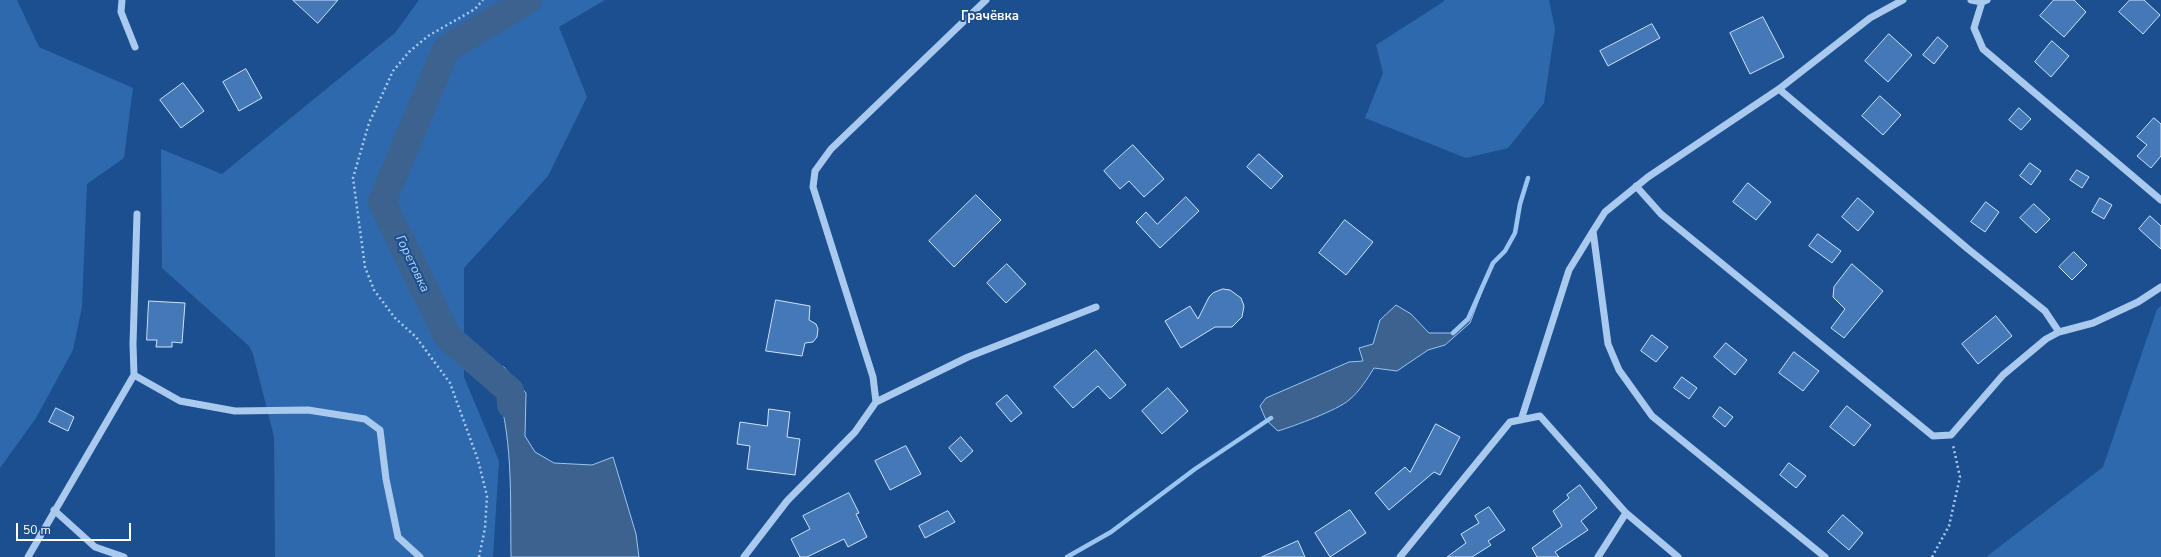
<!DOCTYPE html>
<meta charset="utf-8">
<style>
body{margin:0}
#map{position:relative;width:2161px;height:557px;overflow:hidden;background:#1b4f8f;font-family:"Nunito Sans",sans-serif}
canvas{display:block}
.scale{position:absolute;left:16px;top:523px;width:115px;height:18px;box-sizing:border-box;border:2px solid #fff;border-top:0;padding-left:5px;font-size:12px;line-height:14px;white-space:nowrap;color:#fff;-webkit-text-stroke:3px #1b4f8f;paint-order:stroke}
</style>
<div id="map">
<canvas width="2161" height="557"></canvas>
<div class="scale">50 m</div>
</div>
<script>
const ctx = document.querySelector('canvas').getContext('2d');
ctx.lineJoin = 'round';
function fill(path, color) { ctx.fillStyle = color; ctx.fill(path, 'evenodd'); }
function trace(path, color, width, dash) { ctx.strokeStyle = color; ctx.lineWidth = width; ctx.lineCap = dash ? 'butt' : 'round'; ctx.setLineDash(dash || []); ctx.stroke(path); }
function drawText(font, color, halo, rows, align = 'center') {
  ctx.font = font + ' "Nunito Sans",sans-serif'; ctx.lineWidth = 4; ctx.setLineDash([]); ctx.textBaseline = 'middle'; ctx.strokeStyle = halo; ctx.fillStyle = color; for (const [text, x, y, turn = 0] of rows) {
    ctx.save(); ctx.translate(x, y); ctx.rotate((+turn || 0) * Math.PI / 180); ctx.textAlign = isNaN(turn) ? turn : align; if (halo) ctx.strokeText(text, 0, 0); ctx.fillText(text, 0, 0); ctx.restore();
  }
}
const green = new Path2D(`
 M0 0H17L39 47 133 88 124 158 87 184 82 307 73 350 36 418 0 468Z
 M419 0H605L559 27 587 97 548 176 464 268V377L499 461 493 557H275L274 437 253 354 249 346 162 268 161 149 222 174 395 33Z
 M1444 0H1549L1555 29 1544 103 1508 148 1466 158 1365 118 1383 73 1376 45 1443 2Z
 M2161 306V557H1986L2103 467 2157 309Z`);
const water = new Path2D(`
 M1483 289 1470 323 1445 345 1428 350 1397 371 1374 368C1367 379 1360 391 1349 400 1338 410 1294 426 1278 431L1266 420 1260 406 1266 398 1349 362 1363 361 1359 348 1373 344 1380 320 1396 305 1411 314 1429 333H1453L1468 319Z
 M504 367 526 393 525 436 535 452 554 463 592 465 613 457 636 534 639 557H511C510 497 514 433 493 376Z`);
const stream = new Path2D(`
 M1453 333 1468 319 1493 263 1505 251 1515 233 1520 204 1528 178
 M1067 557 1111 532 1195 469 1271 418`);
const river = new Path2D(`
 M511 405 510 391 447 336 382 202 446 49 528 0`);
const building = new Path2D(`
 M293 0H338L318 23Z
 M2054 0H2074L2086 12 2064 37 2040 16Z
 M2130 0H2144L2160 15 2143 34 2119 12Z
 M1763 17 1784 57 1750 74 1730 33Z
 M1652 24 1660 38 1608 66 1600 51Z
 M1889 34 1912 55 1888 82 1865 61Z
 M1938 37 1948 46 1934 64 1923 55Z
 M2052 41 2069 56 2051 77 2035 62Z
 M246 69 262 98 239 111 223 82Z
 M183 83 204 111 181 128 160 100Z
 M1880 96 1901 115 1883 135 1862 116Z
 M2019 108 2031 119 2021 130 2009 120Z
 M2154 118 2161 124V156L2151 168 2137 156 2147 145 2137 137Z
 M1133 145 1164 179 1144 197 1129 181 1120 189 1104 171Z
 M1259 154 1283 176 1271 189 1247 167Z
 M2030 163 2041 171 2031 185 2020 176Z
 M2077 170 2089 177 2082 188 2070 180Z
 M1748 183 1771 202 1756 220 1733 202Z
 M976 195 1001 220 954 267 929 241Z
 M1186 197 1199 211 1160 248 1136 222 1146 212 1157 224Z
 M1858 198 1874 212 1858 231 1842 217Z
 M2100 198 2112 205 2104 219 2092 212Z
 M1986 202 1999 212 1985 232 1971 222Z
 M2034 204 2050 219 2036 233 2020 218Z
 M2150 216 2161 226V249L2139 229Z
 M1345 220 1373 242 1346 275 1319 253Z
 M1818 234 1841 251 1832 263 1809 246Z
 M2074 252 2087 265 2072 280 2059 267Z
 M1007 264 1026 284 1006 303 987 283Z
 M1852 264 1883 291 1844 338 1831 328 1845 309 1833 297 1834 287Z
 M1223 289 1230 290 1241 298 1244 306 1242 317 1232 327H1215L1181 348 1165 321 1190 306 1198 319 1209 297 1213 293Z
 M776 300 810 306 809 320 816 324 818 329 817 337 813 342 805 343 802 356 766 351Z
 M149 301 185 303 182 343 172 342V347H156L157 340H147Z
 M1996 316 2012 336 1978 364 1962 344Z
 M1652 335 1668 347 1656 362 1641 351Z
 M1726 343 1747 360 1735 375 1714 357Z
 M1096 350 1126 385 1110 399 1098 386 1073 408 1054 387Z
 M1794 352 1819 371 1803 391 1779 373Z
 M1682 377 1697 388 1689 399 1674 388Z
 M1168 388 1188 411 1162 434 1142 411Z
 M1007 395 1022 413 1011 422 996 404Z
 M1847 406 1871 425 1854 446 1830 427Z
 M1720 407 1733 417 1725 427 1713 417Z
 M56 408 74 417 68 431 49 422Z
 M769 409 790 412 787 437 800 439 795 475 747 469 750 446 737 444 740 422 767 426Z
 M1436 424 1460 437 1440 475 1434 472 1389 510 1375 493 1405 467 1410 472Z
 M961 437 973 451 961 462 949 448Z
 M906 446 921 474 890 490 875 461Z
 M1789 463 1806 476 1796 488 1780 475Z
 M1580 485 1597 508 1581 521 1588 530 1555 552 1559 557H1537L1532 548 1562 526 1553 511 1569 498 1567 495Z
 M849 493 859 513 856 514 867 537 848 547 844 539 807 557H800L791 539 810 529 803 516Z
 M1489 507 1505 530 1488 541 1491 545 1472 557H1447L1466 543 1461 534 1479 523 1475 516Z
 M1350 510 1366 533 1330 557 1315 533Z
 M948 511 955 522 925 538 919 526Z
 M1843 515 1863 533 1849 550 1828 532Z
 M1298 541 1305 557H1262Z`);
const path = new Path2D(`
 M479 557 485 528 487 496 478 460 450 383 416 337 395 318 374 290 365 267 353 178 369 123 393 71 409 52 428 36 475 9 483 0
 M1932 557 1949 526 1960 477 1953 445`);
const minor = new Path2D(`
 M122 0 121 12 135 47
 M1971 0 1982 2 1987 0
 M1982 2 1974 28 1983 49 2161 200
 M1779 89 1968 249 2045 311 2059 332
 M1636 186 1661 214 1933 436 1951 435 2003 375 2046 339 2059 332 2093 323 2138 302 2161 287
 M134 375 180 401 235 411 308 410 365 419 380 430 386 479 398 537 420 557
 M876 402 968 357 1096 307
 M1521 420 1569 270 1593 231
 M54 510 95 547 124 557
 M28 557 134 375 133 344 137 214
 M744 557 787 501 855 432 876 402 873 377 813 187 815 171 831 149 986 0
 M1400 557 1510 422 1540 416 1626 513 1678 557
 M1598 557 1626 513
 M1825 557 1652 416 1619 370 1608 344 1593 231 1605 212 1648 177 1779 89 1870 18 1903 0`);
const neighbourhoodNames = [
 ["Грачёвка",990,17]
];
const waterNames = [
 ["Горетовка",412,264,64]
];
fill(green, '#2e69ad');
fill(water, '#3c6290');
trace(water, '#9cc4f0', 1);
trace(stream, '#9cc4f0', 4.5);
trace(river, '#3c6290', 28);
fill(building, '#4478b7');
trace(building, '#cfe3fa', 1);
trace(path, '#a9c9ee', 2.5, [2, 3]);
trace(minor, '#a9c9ee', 7);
drawText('bold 13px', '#fff', '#1b4f8f', neighbourhoodNames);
drawText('italic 13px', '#b5d3f5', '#1b4f8f', waterNames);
</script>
